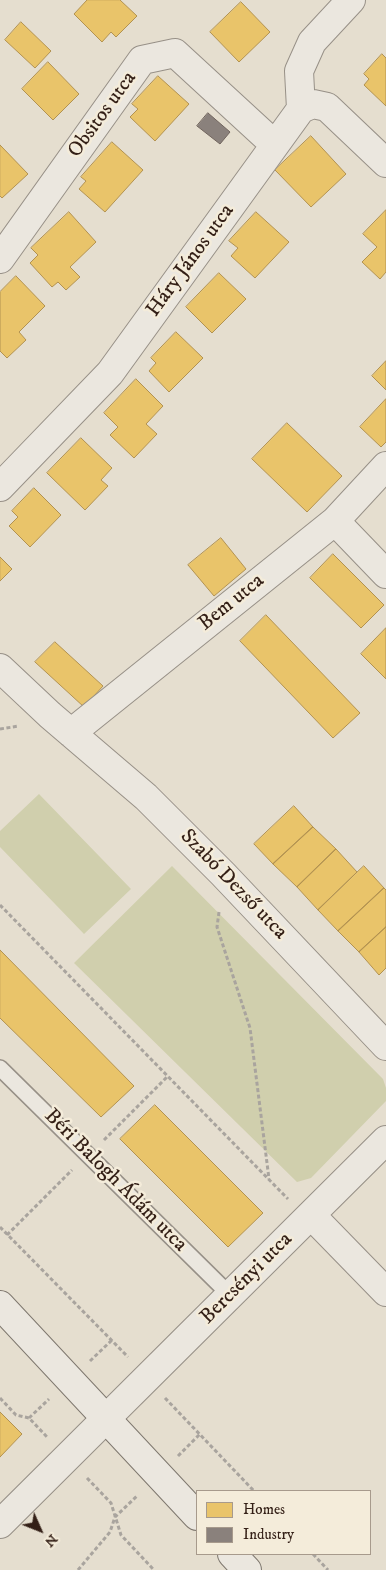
<!DOCTYPE html>
<meta charset="utf-8">
<style>
body{margin:0}
#map{position:relative;width:386px;height:1570px;overflow:hidden;background:#e5decf;font-family:"IM FELL DW Pica",serif}
canvas{display:block}
.legend{position:absolute;left:196px;top:1490px;width:175px;height:65px;box-sizing:border-box;background:#f4ecda;border:1px solid #a79a8c;margin:0;padding:6px 9px;list-style:none;font-size:15px;color:#331f16}
.legend li{display:flex;align-items:center;gap:10px;height:25px}
.legend b{width:25px;border:1px solid #a79a8c}
.north{position:absolute;left:15px;top:1505px;width:50px;height:50px;-webkit-text-stroke:4px #f4ecda;paint-order:stroke;rotate:134deg;font-size:14px;font-weight:700;line-height:20px;text-align:center;color:#331f16}
.north::after{content:'';display:block;margin:auto;width:18px;height:22px;background:#331f16;clip-path:polygon(50% 0,100% 100%,50% 72%,0 100%)}
</style>
<div id="map">
<canvas width="386" height="1570"></canvas>
<ul class="legend">
<li><b style="height:14px;background:#e9c46a"></b>Homes</li>
<li><b style="height:14px;background:#8a817c"></b>Industry</li>
</ul>
<div class="north">N</div>
</div>
<script>
const ctx = document.querySelector('canvas').getContext('2d');
ctx.lineJoin = 'round';
function fill(path, color) { ctx.fillStyle = color; ctx.fill(path, 'evenodd'); }
function trace(path, color, width, dash) { ctx.strokeStyle = color; ctx.lineWidth = width; ctx.lineCap = dash ? 'butt' : 'round'; ctx.setLineDash(dash || []); ctx.stroke(path); }
function drawText(font, color, halo, rows, align = 'center') {
  ctx.font = font + ' "IM FELL DW Pica",serif'; ctx.lineWidth = 5; ctx.setLineDash([]); ctx.textBaseline = 'middle'; ctx.strokeStyle = halo; ctx.fillStyle = color; for (const [text, x, y, turn = 0] of rows) {
    ctx.save(); ctx.translate(x, y); ctx.rotate((+turn || 0) * Math.PI / 180); ctx.textAlign = isNaN(turn) ? turn : align; if (halo) ctx.strokeText(text, 0, 0); ctx.fillText(text, 0, 0); ctx.restore();
  }
}
const green = new Path2D(`
 M39 794 131 889 84 934 0 847V831Z
 M172 866 383 1079 386 1088V1101L311 1178 297 1182 74 963Z`);
const homes = new Path2D(`
 M120 0 137 16 116 37 111 32 102 42 74 14 87 0Z
 M241 2 270 32 239 62 210 32Z
 M21 22 51 51 35 68 5 40Z
 M382 54 386 58V106L364 85 369 79 364 74Z
 M48 62 79 94 53 120 22 89Z
 M158 76 189 104 155 141 130 117 138 109 132 104Z
 M311 136 346 174 311 207 275 170Z
 M112 142 143 170 105 212 79 189 86 181 81 177Z
 M0 145 28 174 2 198 0 196Z
 M386 210V272L380 279 362 262 377 247 363 234Z
 M69 212 96 242 70 267 80 277 66 290 58 282 52 287 30 263 38 255 31 248Z
 M256 212 289 242 255 278 231 256 238 248 229 241Z
 M219 273 246 299 212 333 186 307Z
 M16 276 45 306 19 332 26 340 7 358 0 351V292Z
 M176 332 203 358 169 392 149 371 156 363 151 358Z
 M386 361V390L372 376Z
 M136 379 163 406 146 424 157 434 134 458 110 435 118 427 104 413Z
 M386 399V442L381 447 360 427Z
 M287 423 342 476 307 512 252 459Z
 M81 438 112 468 101 480 108 486 85 510 47 473Z
 M34 488 61 515 30 547 9 526 18 517 12 511Z
 M221 538 246 569 214 596 188 565Z
 M333 554 384 605 361 628 310 578Z
 M0 557 12 569 0 581Z
 M266 615 360 713 333 738 240 641Z
 M386 628V679L361 654Z
 M55 642 103 686 84 707 35 662Z
 M294 806 313 827 273 864 254 844Z
 M313 827 336 849 297 887 273 864Z
 M336 849 357 872 318 910 297 887Z
 M364 866 384 888 338 931 318 910Z
 M384 888 386 890V927L359 952 338 931Z
 M386 927V968L379 975 359 952Z
 M0 950 134 1086 101 1117 0 1018Z
 M155 1105 263 1213 228 1247 120 1139Z
 M0 1412 22 1434 0 1457Z`);
const industry = new Path2D(`
 M208 113 230 132 220 144 197 126Z`);
const path = new Path2D(`
 M0 729 19 726
 M0 905 288 1199
 M219 912 217 927 250 1028 269 1179
 M104 1140 168 1076
 M0 1227 128 1357
 M7 1235 72 1170
 M90 1361 112 1340
 M0 1398 16 1415 29 1418 48 1438
 M165 1398 254 1491
 M29 1418 49 1399
 M178 1456 200 1434
 M87 1478 111 1503 121 1535 154 1570
 M313 1554 328 1570
 M78 1570 110 1532 115 1517 138 1495`);
const lane = new Path2D(`
 M0 1068 230 1295`);
const street = new Path2D(`
 M301 109 299 71 312 42 351 0
 M0 259 142 60 175 53 275 145
 M0 487 110 373 301 109 313 104 327 107 386 163
 M335 521 386 574
 M0 668 50 715 146 797 223 874 386 1046
 M71 733 335 521 386 466
 M311 1215 386 1292
 M0 1524 386 1140`);
const secondary = new Path2D(`
 M0 1305 197 1516
 M232 1554 247 1570`);
const streetNames = [
 ["Obsitos utca",103,115,-54],
 ["Háry János utca",191,261,-54],
 ["Bem utca",232,603,-39],
 ["Szabó Dezső utca",233,885,46],
 ["Béri Balogh Ádám utca",115,1181,45],
 ["Bercsényi utca",247,1279,-45]
];
fill(green, '#d0cfad');
fill(homes, '#e9c46a');
trace(homes, '#b29251', 1);
fill(industry, '#8a817c');
trace(industry, '#70645d', 1);
trace(lane, '#979087', 18);
trace(street, '#979087', 30);
trace(secondary, '#7e776e', 30);
trace(path, '#a9a49e', 3, [4, 2.5]);
trace(lane, '#ebe7df', 15);
trace(street, '#ebe7df', 28);
trace(secondary, '#ebe7df', 28);
drawText('21px', '#331f16', '#f4ecda', streetNames);
</script>
